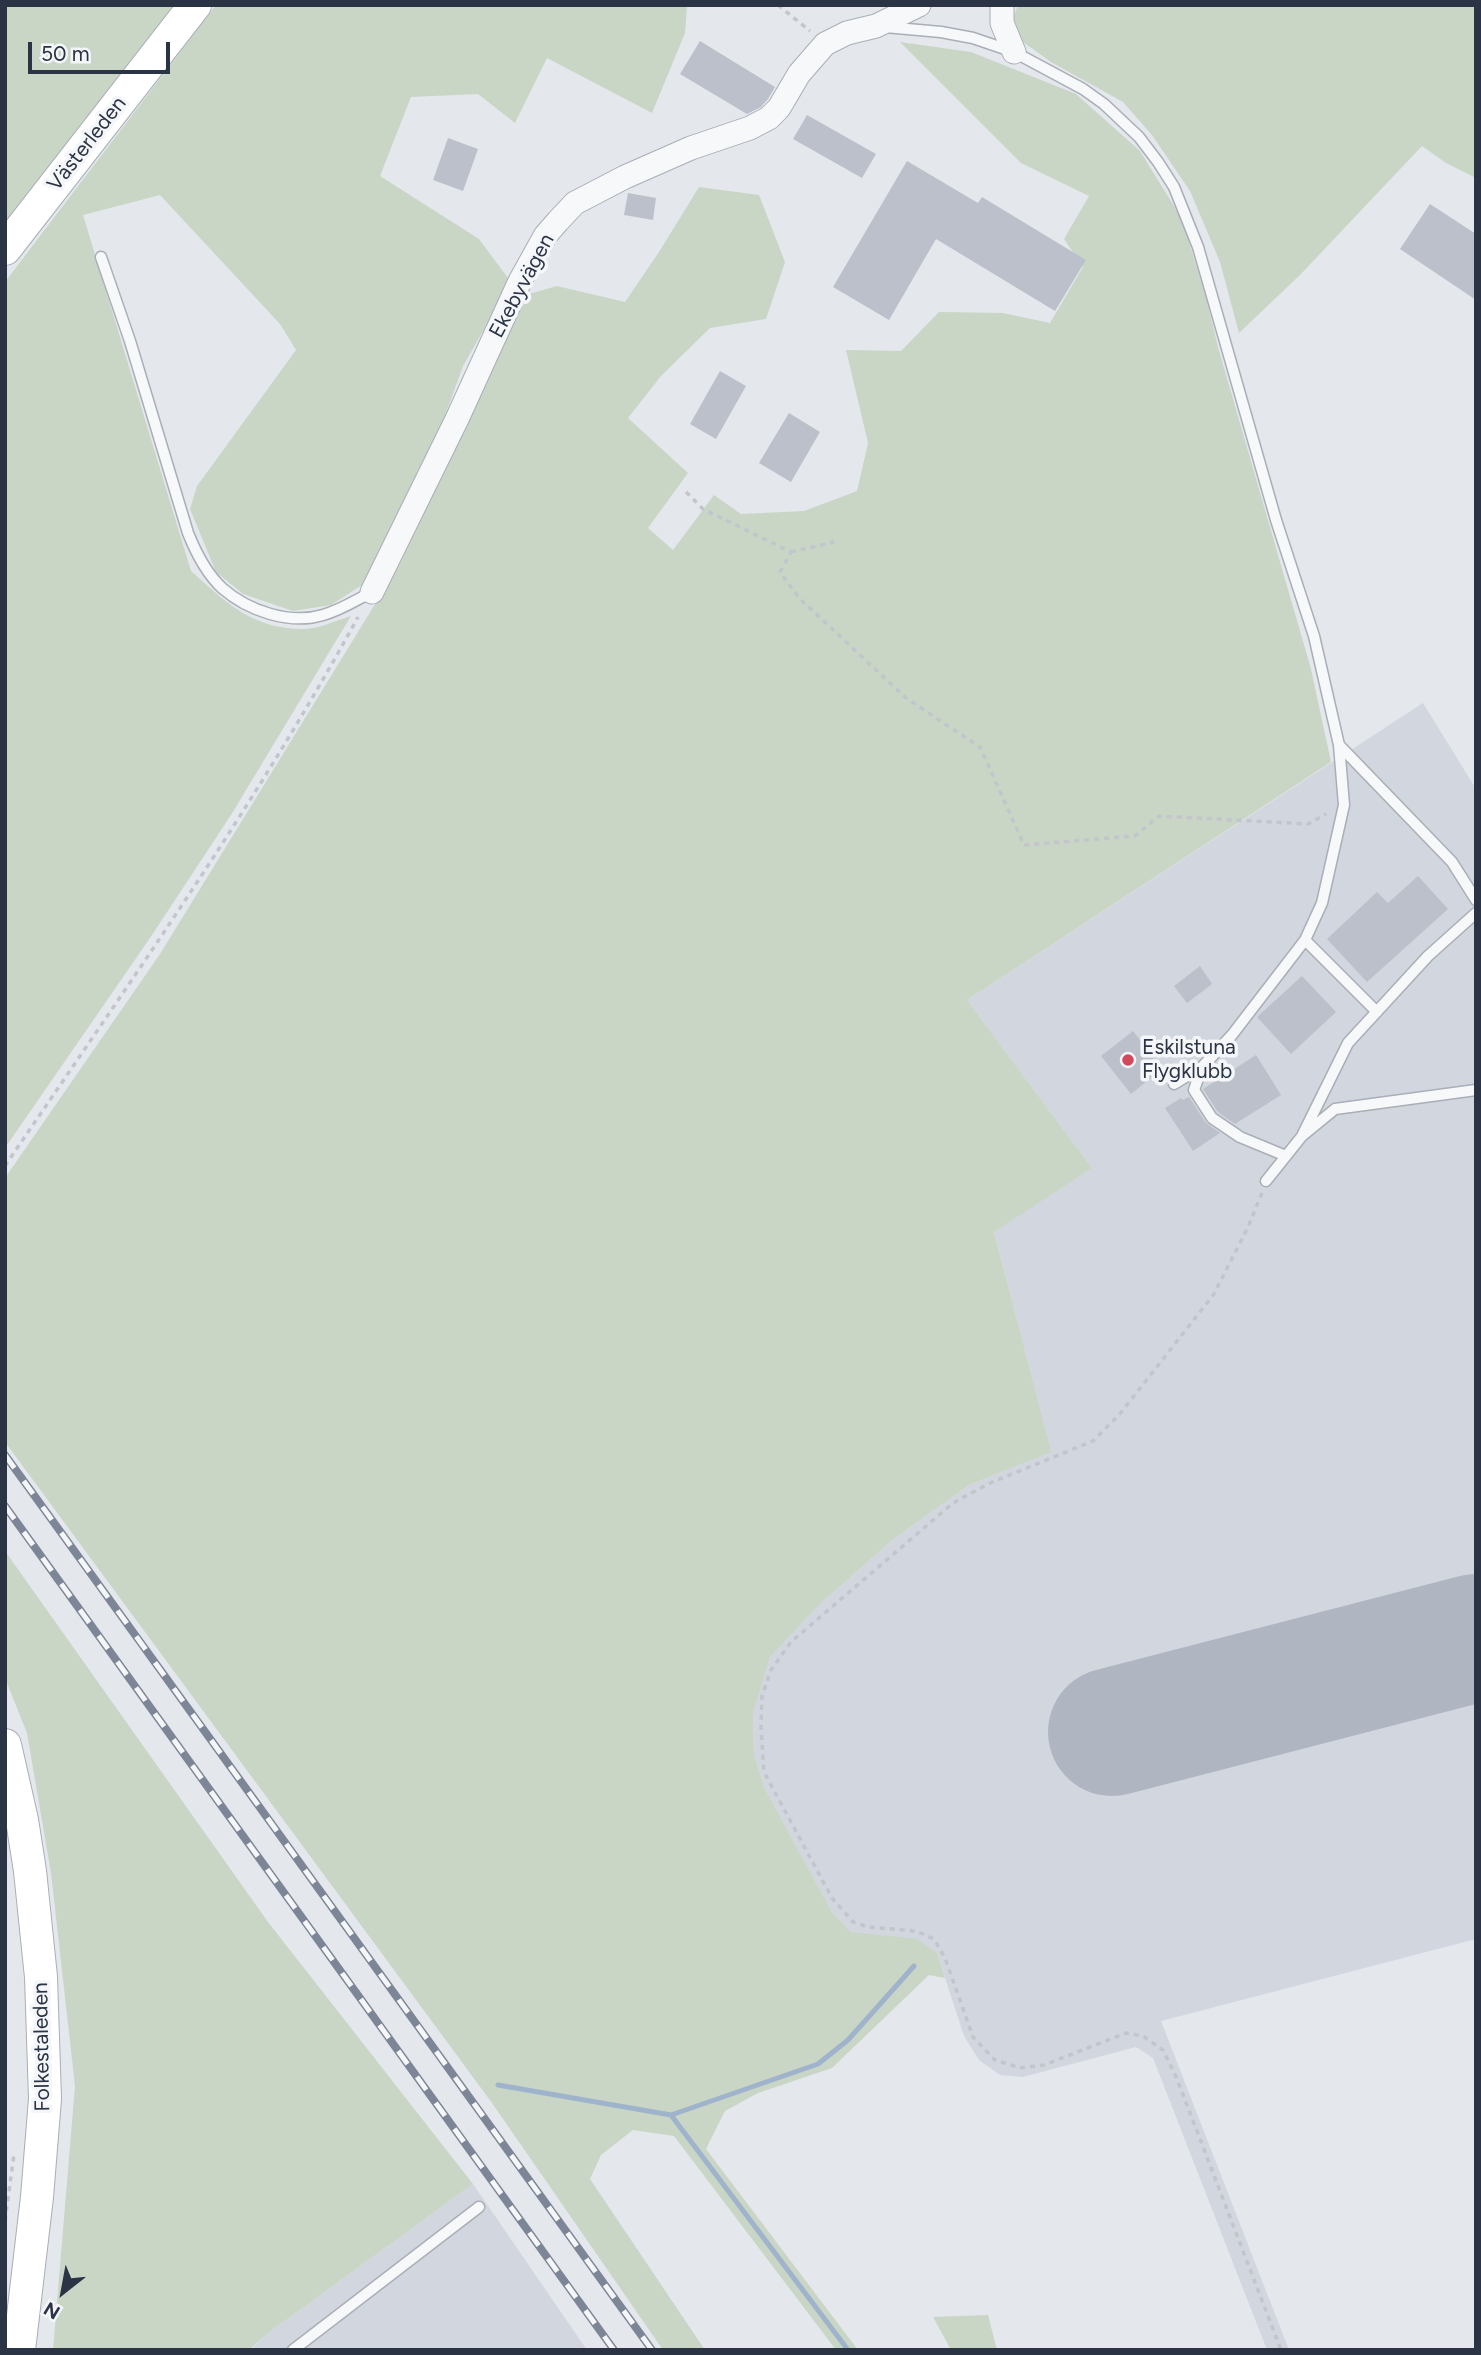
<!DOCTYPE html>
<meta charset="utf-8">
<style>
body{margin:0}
#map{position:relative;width:1481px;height:2355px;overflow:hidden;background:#e4e7ec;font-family:Figtree,sans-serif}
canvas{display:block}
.frame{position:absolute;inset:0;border:7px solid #2b3445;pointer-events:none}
.north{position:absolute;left:28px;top:2257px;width:70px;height:70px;-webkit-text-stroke:5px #f4f6f9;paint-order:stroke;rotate:211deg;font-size:19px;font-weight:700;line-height:28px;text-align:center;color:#2b3445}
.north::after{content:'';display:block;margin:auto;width:24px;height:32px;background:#2b3445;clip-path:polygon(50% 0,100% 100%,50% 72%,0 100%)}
.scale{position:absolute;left:28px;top:42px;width:142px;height:32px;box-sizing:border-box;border:4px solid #2b3445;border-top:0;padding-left:9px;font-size:21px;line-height:24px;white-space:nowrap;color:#2b3445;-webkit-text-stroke:5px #f4f6f9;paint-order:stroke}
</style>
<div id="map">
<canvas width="1481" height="2355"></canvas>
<div class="frame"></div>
<div class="north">N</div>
<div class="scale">50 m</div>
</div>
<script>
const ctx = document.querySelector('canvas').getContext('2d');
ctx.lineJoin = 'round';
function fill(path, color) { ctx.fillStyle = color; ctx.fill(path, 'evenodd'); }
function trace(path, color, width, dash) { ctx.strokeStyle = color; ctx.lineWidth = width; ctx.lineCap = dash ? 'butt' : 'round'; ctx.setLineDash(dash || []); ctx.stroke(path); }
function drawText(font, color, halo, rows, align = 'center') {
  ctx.font = font + ' Figtree,sans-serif'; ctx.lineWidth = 7; ctx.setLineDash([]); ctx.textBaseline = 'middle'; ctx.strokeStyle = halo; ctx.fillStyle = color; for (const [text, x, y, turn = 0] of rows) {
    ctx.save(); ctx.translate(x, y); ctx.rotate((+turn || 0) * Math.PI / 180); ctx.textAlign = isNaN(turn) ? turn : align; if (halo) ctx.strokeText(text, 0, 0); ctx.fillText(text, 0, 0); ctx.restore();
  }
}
const built = new Path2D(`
 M1423 703 1476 789V1939L1161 2021 1289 2350H1267L1153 2058 1136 2047 1023 2077 1000 2075 979 2060 964 2036 937 1953 851 1932 832 1912 764 1787 754 1754 753 1708 770 1657 822 1602 895 1538 969 1485 1050 1452 994 1231 1092 1168 967 1000Z
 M473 2184 587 2350H250L271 2331Z`);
const green = new Path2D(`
 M5 5H176L5 230Z
 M216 5H687L685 33 652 113 547 58 515 123 478 94 411 97 380 176 479 239 511 282 463 366 430 457 386 552 362 585 331 605 293 611 243 594 216 572 190 509 197 486 296 350 280 324 160 195 83 215 191 571C227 603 252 629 304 629 319 629 337 620 351 616L231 815 150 938 5 1148V282Z
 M1018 5H1476V178L1446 163 1422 146 1300 275 1239 333 1220 262 1190 191 1152 135 1123 102 1051 62 1023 42 1013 18Z
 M900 42 971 52 1076 94 1140 151 1182 219 1207 301 1218 347 1311 669 1331 762 967 1000 1092 1168 994 1232 1051 1452 969 1485 895 1538 822 1602 770 1657 753 1712 754 1754 764 1787 832 1912 851 1932 917 1939 937 1953 945 1978 929 1975 832 2068 758 2093 725 2111 706 2149 858 2350H836L674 2136 633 2130 601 2155 590 2179 705 2350H663L492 2103 5 1442V1178L160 954 401 562 522 296 557 286 625 302 659 252 699 187 759 195 785 262 766 319 710 328 661 376 628 418 688 473 648 528 673 550 714 495 741 514 804 511 857 491 868 443 846 350 901 351 939 312 1003 313 1050 323 1083 267 1064 239 1089 196 1021 163Z
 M5 1551 268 1922 473 2184 271 2331 249 2350H53L75 2086 51 1873 27 1733 5 1678Z
 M988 2315 997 2350H951L933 2317Z`);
const stream = new Path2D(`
 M498 2085 671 2115 848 2350
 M671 2115 818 2064 848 2040 914 1966`);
const runway = new Path2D(`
 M1112 1732 1476 1638`);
const building = new Path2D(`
 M700 41 775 87 768 99 761 107 747 114 680 74Z
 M807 115 876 154 862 178 793 139Z
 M448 138 478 149 463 191 433 180Z
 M907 161 978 203 982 197 1086 260 1055 311 936 239 889 320 833 287Z
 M628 193 656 198 653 220 624 215Z
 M1430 204 1476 234V300L1400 249Z
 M720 371 746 386 716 439 690 424Z
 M789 413 820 432 791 482 759 463Z
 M1418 876 1448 909 1367 982 1327 939 1377 892 1388 903Z
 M1200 966 1212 984 1187 1003 1174 986Z
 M1302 976 1336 1012 1291 1054 1257 1017Z
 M1133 1031 1154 1058 1143 1066 1152 1077 1131 1094 1101 1056Z
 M1256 1055 1281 1095 1235 1124 1218 1112 1203 1089Z
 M1189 1097 1206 1123 1220 1133 1193 1151 1165 1108 1181 1098 1183 1100Z`);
const path = new Path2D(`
 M778 5 810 31
 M686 492 703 509 791 552 780 572 799 598 906 698 980 747 1024 845 1135 836 1159 816 1308 824 1326 814
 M791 552 834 542
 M5 1166C127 986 254 808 358 617
 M1262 1193 1248 1227 1214 1294 1119 1415 1093 1441 990 1483 953 1503 791 1642 771 1670 762 1696 761 1727 764 1772 832 1898 853 1922 868 1927 916 1931 934 1939 945 1958 973 2037 995 2060 1020 2068 1044 2065 1126 2033 1143 2036 1163 2050 1177 2079 1281 2350
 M5 2221 14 2154`);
const service = new Path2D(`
 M885 27 941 32 973 38 1014 52 1083 89 1104 104 1139 137 1158 162 1174 187 1198 247 1276 520 1314 636 1339 745 1452 862 1476 900
 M101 257 130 341 188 533C196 553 206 573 222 588 248 611 290 625 323 615 341 610 356 600 372 592
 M1305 940 1377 1012
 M1202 1067 1194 1090 1212 1118 1240 1137 1286 1156
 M1174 1084 1202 1067 1232 1035 1305 940 1322 903 1344 805 1339 745
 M1302 1136 1348 1043 1428 956 1476 913
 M1266 1181 1302 1136 1335 1109 1476 1090
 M293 2350 479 2207`);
const minor = new Path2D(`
 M1002 5V23L1014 52
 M372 592 457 419 520 281 545 236 558 221 575 203 625 177 691 148 750 128 769 118 779 108 799 74 825 44 847 33 876 26 919 5`);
const secondary = new Path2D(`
 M5 249 195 5
 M5 1745 22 1820 30 1871 41 1977 45 2099 37 2197 19 2350`);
const rail = new Path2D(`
 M5 1455 652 2350
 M5 1506 614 2350`);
const markers = [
 [1128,1060,7,"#d1495b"]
];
const streetNames = [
 ["Västerleden",87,144,-52],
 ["Ekebyvägen",522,286,-62],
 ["Folkestaleden",42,2047,-91]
];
const poiNames = [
 ["Eskilstuna",1142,1048],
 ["Flygklubb",1142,1072]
];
fill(built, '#d2d6de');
fill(green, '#c9d6c5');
trace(stream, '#9fb4cc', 5);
trace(runway, '#b0b6c1', 128);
fill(building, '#bbc0ca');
trace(service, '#a9aeb7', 13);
trace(minor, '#a9aeb7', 25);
trace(secondary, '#a9aeb7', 34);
trace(path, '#c2c5cb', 3.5, [5, 5]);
trace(service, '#f7f8fa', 10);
trace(minor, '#f7f8fa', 23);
trace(secondary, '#fff', 32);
trace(rail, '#7d8696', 8);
trace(rail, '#f4f6f9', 5, [16]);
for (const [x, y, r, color] of markers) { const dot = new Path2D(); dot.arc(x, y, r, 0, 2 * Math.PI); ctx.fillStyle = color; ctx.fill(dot); trace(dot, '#f4f6f9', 2.5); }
drawText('21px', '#2b3445', '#f4f6f9', streetNames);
drawText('21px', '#2b3445', '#f4f6f9', poiNames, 'left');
</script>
